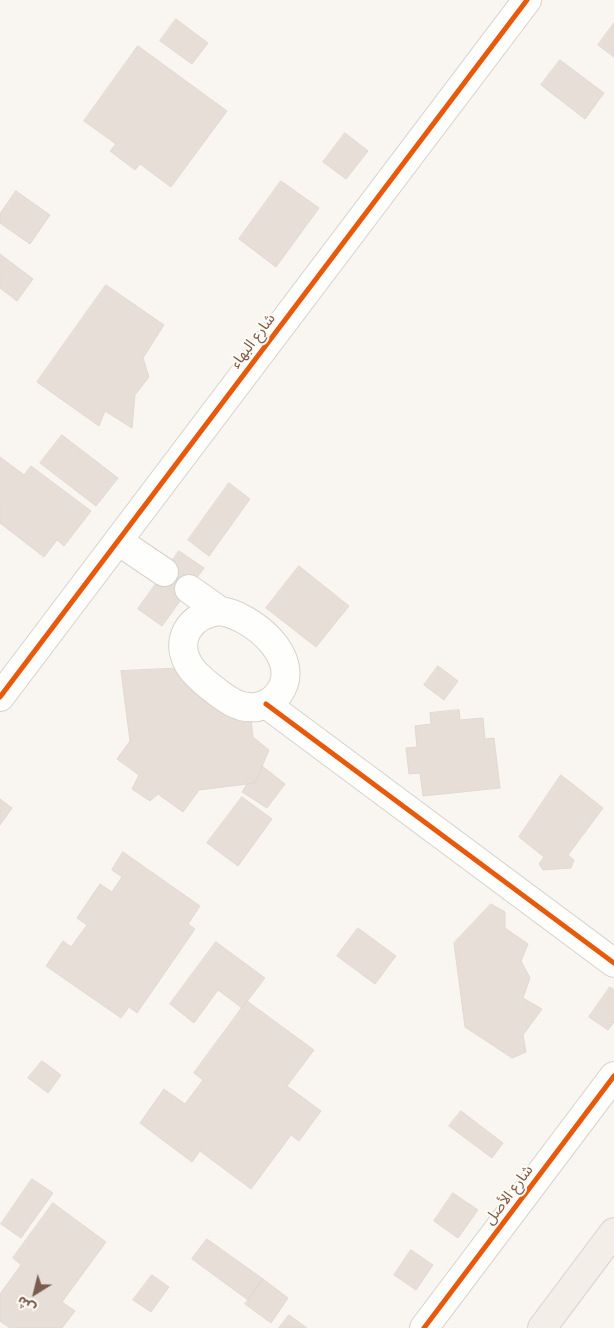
<!DOCTYPE html>
<meta charset="utf-8">
<style>
body{margin:0}
#map{position:relative;width:614px;height:1328px;overflow:hidden;background:#f9f5f0;font-family:"Noto Sans","Noto Sans Arabic",sans-serif}
canvas{display:block}
.north{position:absolute;left:10px;top:1268px;width:50px;height:50px;-webkit-text-stroke:4px #fffaf3;paint-order:stroke;rotate:216deg;font-size:14px;font-weight:700;line-height:20px;text-align:center;color:#7a5c4d}
.north::after{content:'';display:block;margin:auto;width:18px;height:22px;background:#7a5c4d;clip-path:polygon(50% 0,100% 100%,50% 72%,0 100%)}
</style>
<div id="map">
<canvas width="614" height="1328"></canvas>
<div class="north">ش</div>
</div>
<script>
const ctx = document.querySelector('canvas').getContext('2d');
ctx.lineJoin = 'round';
function fill(path, color) { ctx.fillStyle = color; ctx.fill(path, 'evenodd'); }
function trace(path, color, width, dash) { ctx.strokeStyle = color; ctx.lineWidth = width; ctx.lineCap = dash ? 'butt' : 'round'; ctx.setLineDash(dash || []); ctx.stroke(path); }
function drawText(font, color, halo, rows, align = 'center') {
  ctx.font = font + ' "Noto Sans","Noto Sans Arabic",sans-serif'; ctx.lineWidth = 4; ctx.setLineDash([]); ctx.textBaseline = 'middle'; ctx.strokeStyle = halo; ctx.fillStyle = color; for (const [text, x, y, turn = 0] of rows) {
    ctx.save(); ctx.translate(x, y); ctx.rotate((+turn || 0) * Math.PI / 180); ctx.textAlign = isNaN(turn) ? turn : align; if (halo) ctx.strokeText(text, 0, 0); ctx.fillText(text, 0, 0); ctx.restore();
  }
}
const building = new Path2D(`
 M176 19 208 43 192 64 160 41Z
 M614 23V57L598 45Z
 M138 46 227 111 171 187 140 164 135 170 110 151 116 144 84 121Z
 M560 60 604 93 585 119 541 85Z
 M345 133 368 151 346 179 323 162Z
 M281 181 319 208 276 267 239 239Z
 M16 191 50 215 30 244 0 223V214Z
 M0 254 33 279 17 301 0 288Z
 M106 285 164 325 143 358 149 377 135 395 132 428 105 411 99 426 37 382Z
 M62 435 118 478 96 506 40 463Z
 M0 457 24 475 31 466 91 511 64 546 57 540 44 557 0 523Z
 M229 483 250 499 209 556 188 540Z
 M179 551 204 568 162 626 138 609Z
 M299 566 349 606 316 647 266 608Z
 M438 666 458 681 444 700 424 685Z
 M185 668 251 720 253 737 269 750 255 783 199 790 183 812 158 794 150 801 132 789 139 775 117 759 130 741 121 671Z
 M459 710 460 720 483 718 485 739 494 738 500 788 423 796 420 773 409 774 406 748 417 747 415 726 431 724 430 713Z
 M262 766 285 784 267 808 242 792 247 784 255 783Z
 M561 775 603 808 568 855 574 860 571 868 543 870 539 864 544 857 519 837Z
 M242 797 272 819 238 866 207 843Z
 M0 799 12 808 0 825Z
 M123 852 200 906 188 924 195 929 137 1013 129 1007 121 1018 46 966 63 941 71 947 87 925 77 918 100 884 112 892 122 877 112 870Z
 M491 904 505 912V928L528 944 521 961 530 978 523 998 542 1009 523 1035 526 1052 512 1058 465 1027 454 943Z
 M358 928 396 956 375 984 337 956Z
 M216 942 265 978 242 1008 218 990 194 1023 170 1004Z
 M610 987 614 990V1022L608 1030 589 1017Z
 M247 1001 314 1050 287 1086 321 1111 299 1141 291 1135 251 1189 200 1151 192 1162 140 1123 164 1089 185 1104 203 1080 194 1073Z
 M42 1061 61 1075 48 1093 28 1078Z
 M461 1111 503 1143 492 1158 449 1126Z
 M32 1179 53 1193 21 1238 1 1224Z
 M453 1193 478 1210 458 1238 434 1221Z
 M53 1203 106 1242 62 1302 75 1311 62 1328H10L0 1321V1294L21 1265 13 1258Z
 M207 1239 263 1279 248 1300 192 1259Z
 M411 1250 433 1265 416 1290 394 1275Z
 M152 1275 169 1287 151 1312 133 1300Z
 M263 1279 288 1298 271 1323 245 1304Z
 M289 1315 307 1328H279Z`);
const minor = new Path2D(`
 M118 541 164 572
 M189 589 220 611
 M220 611C251 615 304 658 279 693 274 700 266 705 257 707 249 708 239 706 232 702 221 696 197 677 191 668 172 641 190 614 220 611Z
 M0 697 527 0
 M266 704 614 963
 M424 1328 614 1076`);
const major = new Path2D(`
 M542 1328 614 1232`);
const cycleway = new Path2D(`
 M0 697 527 0
 M266 704 614 963
 M424 1328 614 1076`);
const streetNames = [
 ["شارع البهاء",253,341,-53],
 ["شارع الأصل",509,1195,-53]
];
fill(building, '#e6ded7');
trace(building, '#e2d8d2', 1);
trace(minor, '#d7d1cb', 30);
trace(major, '#dad1cc', 30);
trace(minor, '#fefefd', 28);
trace(major, '#f3eee8', 28);
trace(cycleway, '#e8590c', 5);
drawText('15px', '#7a5c4d', '#fffaf3', streetNames);
</script>
